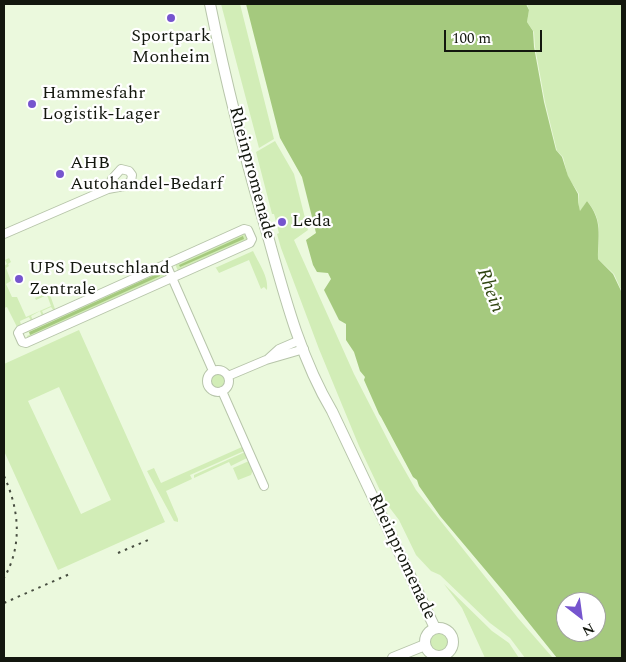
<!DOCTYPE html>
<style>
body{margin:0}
#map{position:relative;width:626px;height:662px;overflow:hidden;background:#ebf9dd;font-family:Spectral,serif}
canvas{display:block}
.frame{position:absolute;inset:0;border:5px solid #13170e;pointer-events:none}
.north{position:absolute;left:556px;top:592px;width:50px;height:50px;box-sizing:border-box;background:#fff;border:1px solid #a1a29f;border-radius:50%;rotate:150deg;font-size:14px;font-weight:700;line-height:20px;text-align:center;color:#13170e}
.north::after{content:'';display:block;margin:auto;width:18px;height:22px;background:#7655ce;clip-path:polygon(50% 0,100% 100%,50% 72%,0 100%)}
.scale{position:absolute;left:444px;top:30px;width:98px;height:22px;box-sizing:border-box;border:2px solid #13170e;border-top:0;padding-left:6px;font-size:15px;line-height:18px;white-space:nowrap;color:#13170e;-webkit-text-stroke:4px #fff;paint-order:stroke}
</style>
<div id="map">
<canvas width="626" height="662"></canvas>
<div class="frame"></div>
<div class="north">N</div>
<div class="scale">100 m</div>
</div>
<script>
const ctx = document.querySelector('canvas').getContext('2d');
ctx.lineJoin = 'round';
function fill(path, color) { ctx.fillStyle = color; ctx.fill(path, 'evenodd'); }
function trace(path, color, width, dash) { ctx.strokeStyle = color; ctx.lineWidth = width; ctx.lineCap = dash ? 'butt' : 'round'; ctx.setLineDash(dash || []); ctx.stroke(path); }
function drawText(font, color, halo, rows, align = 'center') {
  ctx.font = font + ' Spectral,serif'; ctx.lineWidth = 4.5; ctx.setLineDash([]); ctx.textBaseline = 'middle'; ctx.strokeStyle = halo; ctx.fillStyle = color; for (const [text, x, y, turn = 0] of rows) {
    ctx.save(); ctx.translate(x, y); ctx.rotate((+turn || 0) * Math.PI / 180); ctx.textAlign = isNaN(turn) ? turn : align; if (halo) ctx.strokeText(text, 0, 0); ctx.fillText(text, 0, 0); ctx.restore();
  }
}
const green = new Path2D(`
 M221 4H240L274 139 259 148Z
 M527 4H622V292L614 274 598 259C598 236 604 221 587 201L580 212 578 202 579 194 568 177 563 157 557 151 545 102 535 47 534 32 527 22 529 10Z
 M275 141 294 174 308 230 294 240 354 374 392 448 416 490 518 618 553 658H525L510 638 490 623 440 575 431 571 416 555 399 520 386 503 359 446 319 349 281 248 277 234 279 233 274 214H272L256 152Z
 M245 233 248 240 178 271 175 264Z
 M253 251C258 262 269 277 267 290L264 287 261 289 249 260 219 273 216 268H215Z
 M9 258 11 262 8 264 9 266 6 268 11 281 6 284 12 297H17L26 317 51 306 47 295 36 300 35 298 46 293 50 295 55 309 54 311 51 307 42 311 44 315 42 316 40 311 31 316 33 320 31 321 29 317 20 321 21 325 17 327 7 307 4 308V266L7 264 5 260Z
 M161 270 165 277 28 339 27 336 158 274 29 332 25 333 24 331Z
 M79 330 165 522 58 570 4 451V364ZM59 387 111 500 81 514 28 401Z
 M211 381a7 7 0 1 1 14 0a7 7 0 1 1-14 0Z
 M242 447 244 451 190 475 192 479 166 491 178 519V522L174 521 147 471 154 468 161 483Z
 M245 452 247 458 231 466 229 462 194 478V475Z
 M249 461 253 470 251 475 238 480 233 468Z
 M444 584 492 631 509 643 519 658H485L462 608Z
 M429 642a10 10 0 1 1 20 0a10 10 0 1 1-20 0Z`);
const water = new Path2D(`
 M246 4H526L529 10 527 22 533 31 534 47 544 102 556 150 562 157 568 176 578 194V202L580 211 587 201C603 221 598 235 598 259L613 274 622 293V658H557L504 592 440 516 419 486 417 480 413 477 381 417 379 414 364 380 365 377 360 371 354 352 346 340V324L339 320 324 290 331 279 328 273 317 272 313 265 306 240 316 233 302 177 280 138ZM566 602H596V632H566Z
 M243 236 244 239 180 267 179 265Z
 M159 273 160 276 30 335 29 332Z`);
const street = new Path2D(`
 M244 229 248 230 252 239 250 243 26 343 22 342 18 333 20 330Z
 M4 234 108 189 124 186 131 181 132 175 129 171 121 169 112 179 108 189
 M166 264 213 371
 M268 359 279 349 300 340
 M207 381a11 11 0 1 1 22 0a11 11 0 1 1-22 0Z
 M228 376 266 360 304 349
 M222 391 264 486`);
const secondary = new Path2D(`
 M210 4C226 83 246 162 269 240 285 298 301 359 332 411L435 628
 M425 642a14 14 0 1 1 28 0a14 14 0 1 1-28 0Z
 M393 658 425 645`);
const rail = new Path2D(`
 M4 476C19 509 23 545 4 578
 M118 553 148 540
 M4 603 72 573`);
const markers = [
 [171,18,5,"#7655ce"],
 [32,104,5,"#7655ce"],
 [60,174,5,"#7655ce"],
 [282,222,5,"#7655ce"],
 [19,279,5,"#7655ce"]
];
const poiNames = [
 ["Sportpark",171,37,"center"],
 ["Monheim",171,58,"center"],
 ["Hammesfahr",42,94],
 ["Logistik-Lager",42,115],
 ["AHB",70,164],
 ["Autohandel-Bedarf",70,185],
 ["Leda",292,222],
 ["UPS Deutschland",29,269],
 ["Zentrale",29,290]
];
const streetNames = [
 ["Rheinpromenade",251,173,75],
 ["Rheinpromenade",401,557,65]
];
const waterNames = [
 ["Rhein",489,291,69]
];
fill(green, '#d2edb7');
fill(water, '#a5c97e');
trace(street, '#b7c5aa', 10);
trace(secondary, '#b7c5aa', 12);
trace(street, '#fff', 8);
trace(secondary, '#fff', 10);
trace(rail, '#484e41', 2, [2.5, 5]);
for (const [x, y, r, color] of markers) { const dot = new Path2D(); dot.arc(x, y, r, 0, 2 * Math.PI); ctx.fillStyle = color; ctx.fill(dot); trace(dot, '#fff', 2); }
drawText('18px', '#13170e', '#fff', poiNames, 'left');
drawText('18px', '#13170e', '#fff', streetNames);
drawText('italic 19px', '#2f4510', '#fff', waterNames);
</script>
